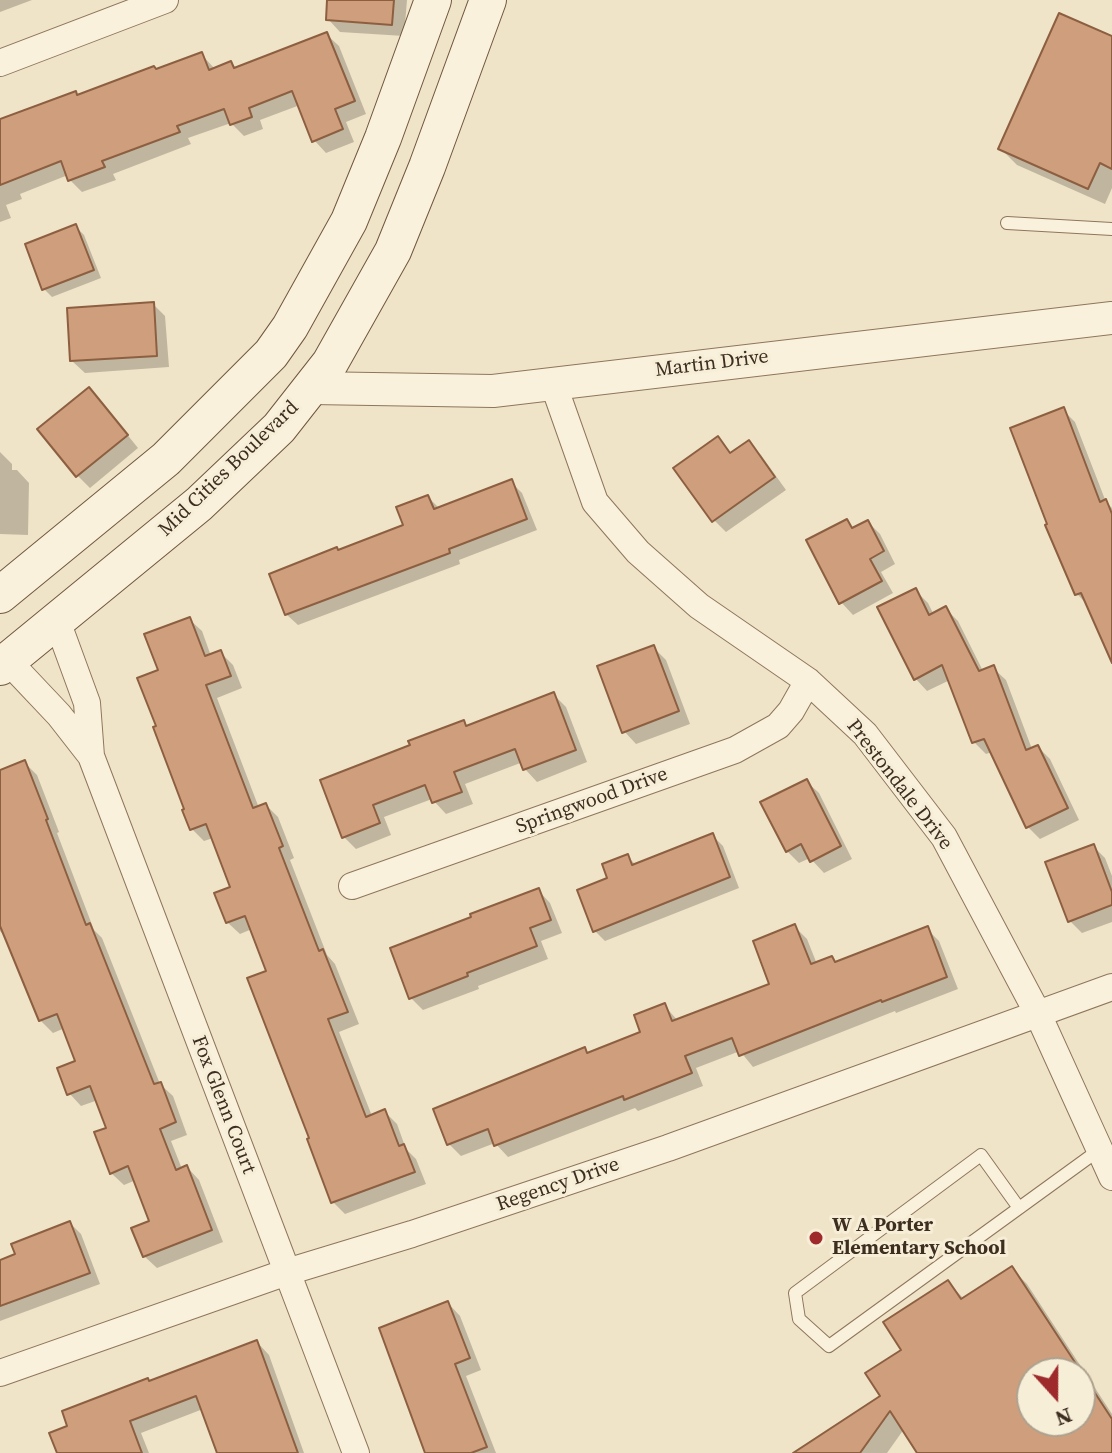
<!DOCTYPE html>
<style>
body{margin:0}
#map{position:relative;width:1112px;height:1453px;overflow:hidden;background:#f0e4c8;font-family:"Source Serif 4",serif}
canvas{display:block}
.north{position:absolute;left:1016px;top:1357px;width:80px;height:80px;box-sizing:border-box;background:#f7eed8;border:2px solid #ada18e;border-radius:50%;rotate:159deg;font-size:22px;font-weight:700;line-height:32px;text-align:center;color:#3d2e20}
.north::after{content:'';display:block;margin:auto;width:28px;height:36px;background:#9e2a2b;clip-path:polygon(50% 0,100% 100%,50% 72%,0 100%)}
</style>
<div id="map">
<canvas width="1112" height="1453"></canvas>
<div class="north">N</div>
</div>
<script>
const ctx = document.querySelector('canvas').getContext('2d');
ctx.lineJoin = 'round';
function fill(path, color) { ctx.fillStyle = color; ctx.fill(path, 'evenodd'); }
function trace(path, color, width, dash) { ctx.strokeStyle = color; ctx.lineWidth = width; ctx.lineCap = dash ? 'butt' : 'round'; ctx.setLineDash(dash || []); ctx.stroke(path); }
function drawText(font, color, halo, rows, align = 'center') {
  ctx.font = font + ' "Source Serif 4",serif'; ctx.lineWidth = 6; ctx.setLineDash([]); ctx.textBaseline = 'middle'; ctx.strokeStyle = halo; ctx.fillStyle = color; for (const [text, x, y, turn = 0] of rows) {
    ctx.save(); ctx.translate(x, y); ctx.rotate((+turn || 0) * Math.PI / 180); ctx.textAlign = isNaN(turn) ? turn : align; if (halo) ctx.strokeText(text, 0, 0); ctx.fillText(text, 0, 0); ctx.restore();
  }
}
const shadow = new Path2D(`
 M0 0H32L0 12Z
 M329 0H407L404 36 340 32 328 19Z
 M326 34 339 46 366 114 346 122 354 142 326 153 314 140 300 105 260 120 263 129 244 136 231 123 188 138 191 144 113 174 116 180 82 192 70 180 68 175 20 194 22 199 6 205 11 218 0 222V123L75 93 79 97 201 54 215 69 231 63 237 69Z
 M1112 39V188L1105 204 1017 165 1001 149Z
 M76 227 84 235 101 278 52 297 44 289 27 245Z
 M153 304 165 316 169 367 85 373 72 361Z
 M89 390 101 402 138 448 90 488 77 475Z
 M1063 410 1075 422 1106 502 1112 508V658L1089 606 1077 594Z
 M718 439 732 454 748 443 761 455 786 490 726 532 714 520Z
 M0 452 12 464V470H17L29 483 28 535 0 534Z
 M511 482 522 493 537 530 459 560 460 564 298 625 286 614 339 552 405 527 428 497 440 509Z
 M847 522 854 529 868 522 880 534 895 564 881 572 893 593 853 615 841 602Z
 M915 590 928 603 934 615 946 609 958 621 983 671 993 668 1006 680 1032 749 1038 747 1050 759 1079 820 1040 839 1028 827 992 752 986 754 974 742 950 680 927 691 915 678Z
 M189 619 202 631 211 656 220 652 233 665 242 688 217 698 259 808 266 805 278 817 294 858 290 860 327 955 335 964 359 1024 339 1032 372 1116 385 1112 397 1124 406 1149 416 1159 426 1184 345 1214 333 1202 312 1139 268 972 252 929 240 934 227 922 232 888 213 838 204 841 192 829 158 727 160 671Z
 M654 648 666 660 690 724 636 744 624 731Z
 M554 695 566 707 587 762 537 782 525 769 523 762 465 784 473 804 446 814 432 799 384 817 391 835 356 849 344 837 412 747 463 722 468 727Z
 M25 763 37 775 59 832 57 833 94 930 102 938 160 1084 173 1096 187 1135 171 1141 182 1169 187 1167 199 1180 223 1242 157 1268 144 1256 152 1222 136 1180 124 1185 111 1173 109 1129 98 1100 81 1106 69 1093 78 1062 65 1028 53 1033 40 1020 7 939 0 931V772Z
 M806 781 819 793 852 859 824 873 810 858 799 863 787 851Z
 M713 836 723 846 739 888 605 941 595 931 610 879 627 856 636 865Z
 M1093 846 1105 858 1112 876V922L1082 933 1070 921Z
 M538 890 550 903 562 933 541 941 548 959 478 986 479 989 423 1010 411 998Z
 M795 927 807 939 817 964 832 958 837 963 927 929 939 941 958 989 896 1013 895 1011 753 1067 740 1051 696 1068 703 1086 638 1111 635 1108 508 1157 495 1143 461 1156 449 1144 585 1050 589 1054 643 1033 664 1005 678 1021 772 985Z
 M70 1223 81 1234 100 1284 0 1321V1262Z
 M1011 1268 1027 1284 1112 1414V1453H920L904 1429 887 1453H797L883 1397 904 1350 948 1282 964 1299ZM1032 1373H1080V1421H1032Z
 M448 1303 460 1316 481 1370 466 1376 496 1453H427Z
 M257 1342 269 1355 304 1453H215L219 1451 203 1409 141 1433 149 1453H59L150 1382Z`);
const building = new Path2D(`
 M327 0H394L392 25 326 20Z
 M1059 13 1112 36V169L1100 163 1088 189 998 149Z
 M327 32 355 101 335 109 343 129 312 142 292 91 249 108 252 117 230 125 224 109 177 126 180 132 102 161 105 167 68 181 61 161 0 185V119L76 91 77 95 154 66 156 69 202 52 209 70 231 61 234 68Z
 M76 224 94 270 42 290 25 244Z
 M154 302 157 356 70 361 67 308Z
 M89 387 128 435 76 477 37 429Z
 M1064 407 1100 502 1106 499 1112 514V663L1081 593 1075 595 1045 525 1047 524 1010 428Z
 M718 436 730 453 749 440 775 477 712 522 673 468Z
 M512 479 527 519 449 549 450 553 285 615 269 574 337 547 338 550 403 525 396 507 428 495 434 509Z
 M847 519 852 528 868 520 884 551 870 559 882 581 839 604 806 540Z
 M916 588 929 615 946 606 979 671 994 665 1026 750 1038 745 1068 808 1026 828 984 739 972 743 942 665 914 680 877 607Z
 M190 617 205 656 221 650 231 676 206 685 253 808 266 803 283 846 279 848 319 951 323 949 348 1012 328 1019 366 1117 385 1109 399 1146 404 1144 415 1172 331 1203 307 1139 309 1138 247 978 266 971 245 916 226 923 214 893 230 887 206 824 190 830 182 810 184 809 153 727 156 726 137 678 158 670 144 634Z
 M654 645 679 711 622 733 597 666Z
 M554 692 576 750 523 770 515 749 454 772 462 792 432 803 425 785 373 805 380 823 342 838 320 780 410 745 408 741 464 720 466 726Z
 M25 760 48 819 46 820 86 925 90 923 154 1084 161 1082 176 1122 160 1129 176 1170 187 1165 212 1230 143 1257 131 1228 149 1221 128 1166 110 1174 94 1132 106 1128 90 1086 67 1095 57 1068 75 1061 57 1014 39 1021 0 926V770Z
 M807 779 841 846 810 862 801 844 786 852 760 802Z
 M713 833 730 877 593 932 577 890 607 878 602 864 628 854 632 865Z
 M1094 844 1112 892V905L1068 922 1045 862Z
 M539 888 551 920 530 928 537 946 467 973 468 976 409 999 390 948 471 917 470 914Z
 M795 924 811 964 832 956 835 962 928 926 947 977 882 1002 881 1000 739 1056 732 1038 685 1056 692 1073 624 1100 623 1096 494 1146 488 1129 447 1145 433 1109 585 1047 587 1053 640 1032 634 1015 665 1003 672 1021 769 984 753 941Z
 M70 1221 90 1273 0 1306V1260L15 1254 11 1244Z
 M1012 1266 1112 1419V1453H917L890 1411 860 1453H793L880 1396 865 1373 901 1350 883 1322 948 1280 961 1299ZM1032 1373H1080V1421H1032Z
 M448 1301 470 1358 455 1364 487 1447 471 1453H425L379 1328Z
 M257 1340 298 1453H217L196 1396 130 1421 142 1453H57L49 1433 67 1426 62 1411 148 1378 149 1381Z`);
const service = new Path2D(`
 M1007 223 1112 229
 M1019 1208 981 1155 795 1293 799 1319 829 1346 1099 1150`);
const minor = new Path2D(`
 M0 63 165 0
 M553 383 595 502 638 552 699 606 808 681 865 734 944 837 1038 1014 1112 1177
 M57 621 87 703 91 756 356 1453
 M8 661 59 715 91 756
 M352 886 735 750 778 726 791 711 808 681
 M0 1373 287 1272 412 1234 668 1148 1112 987`);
const tertiary = new Path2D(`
 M312 388 493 391 1112 318`);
const secondary = new Path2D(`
 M0 595 166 459 271 354 290 327 349 221 383 138 433 0
 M0 667 199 504 279 428 330 363 393 251 427 167 488 0`);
const markers = [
 [816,1238,8,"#9e2a2b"]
];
const streetNames = [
 ["Martin Drive",712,364,-7],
 ["Mid Cities Boulevard",229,469,-44],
 ["Prestondale Drive",899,785,52],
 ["Springwood Drive",592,801,-20],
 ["Fox Glenn Court",223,1105,69],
 ["Regency Drive",558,1185,-19]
];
const poiNames = [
 ["W A Porter",832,1226],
 ["Elementary School",832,1249]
];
fill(shadow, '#0003');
fill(building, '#cf9f7d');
trace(building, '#8d5f41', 2);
trace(service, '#8d765c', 14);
trace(minor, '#8d765c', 28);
trace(tertiary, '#8d765c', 34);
trace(secondary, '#6f573f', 38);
trace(service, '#faf1dc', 12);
trace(minor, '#faf1dc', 26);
trace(tertiary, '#faf1dc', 32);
trace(secondary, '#faf1dc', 36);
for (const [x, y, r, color] of markers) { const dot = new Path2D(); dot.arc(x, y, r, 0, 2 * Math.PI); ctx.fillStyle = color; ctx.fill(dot); trace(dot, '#f7eed8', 3); }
drawText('20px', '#3d2e20', '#f7eed8', streetNames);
drawText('bold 20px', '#3d2e20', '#f7eed8', poiNames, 'left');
</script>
